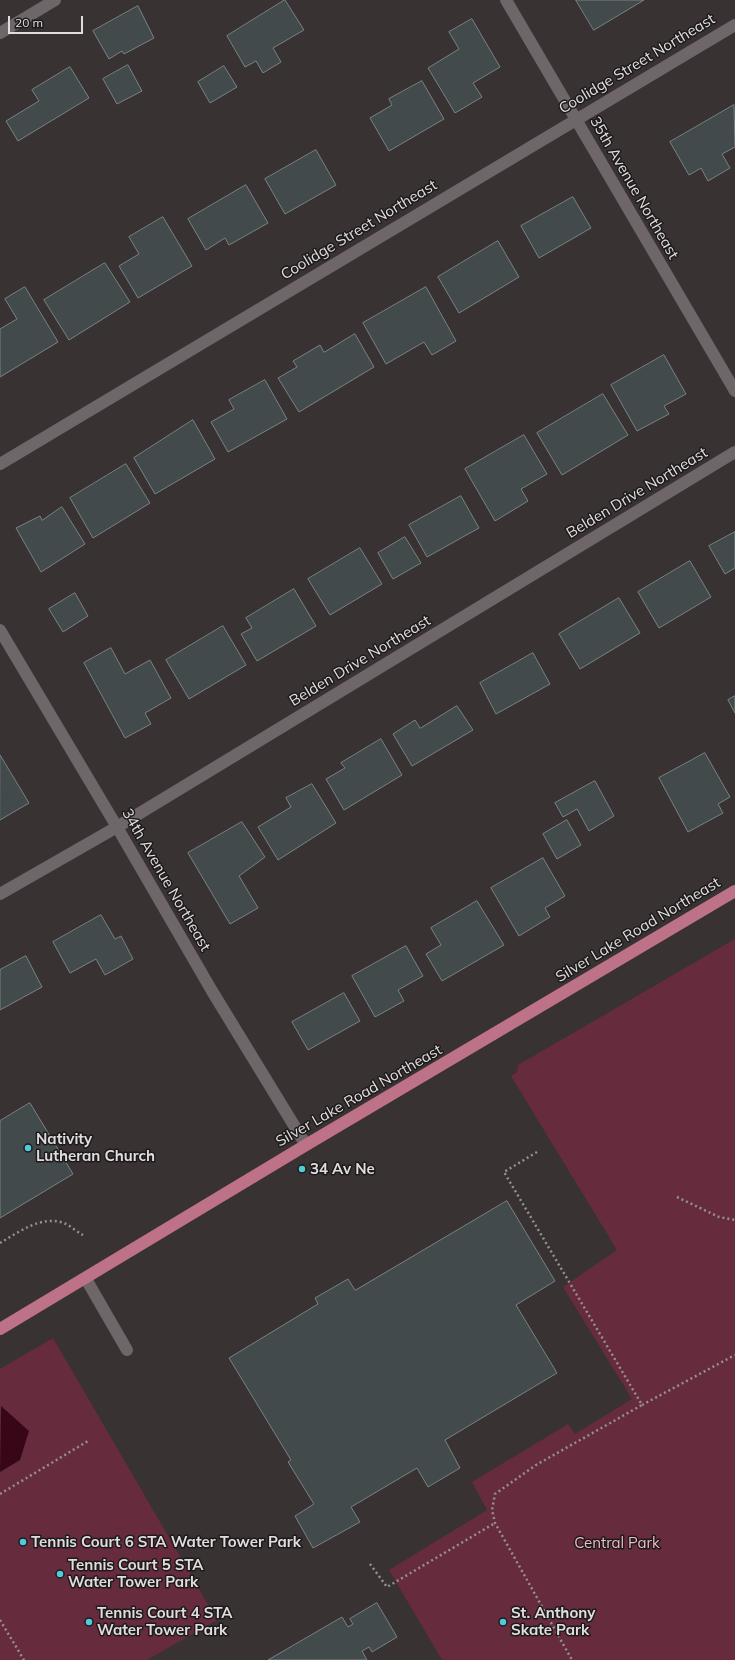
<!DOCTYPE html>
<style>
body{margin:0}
#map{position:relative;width:735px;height:1660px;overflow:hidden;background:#383233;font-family:Mulish,sans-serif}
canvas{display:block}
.scale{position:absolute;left:8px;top:16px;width:75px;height:18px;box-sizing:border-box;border:2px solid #e1ddde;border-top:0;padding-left:5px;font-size:12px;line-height:14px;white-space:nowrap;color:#e1ddde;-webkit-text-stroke:3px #1d1a1b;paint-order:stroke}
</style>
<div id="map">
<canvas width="735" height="1660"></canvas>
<div class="scale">20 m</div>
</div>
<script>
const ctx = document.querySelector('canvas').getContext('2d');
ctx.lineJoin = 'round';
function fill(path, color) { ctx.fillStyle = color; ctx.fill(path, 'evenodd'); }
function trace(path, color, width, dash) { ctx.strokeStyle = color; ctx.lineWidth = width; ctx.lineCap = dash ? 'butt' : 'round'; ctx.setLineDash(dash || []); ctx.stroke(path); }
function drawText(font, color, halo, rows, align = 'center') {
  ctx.font = font + ' Mulish,sans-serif'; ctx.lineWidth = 3; ctx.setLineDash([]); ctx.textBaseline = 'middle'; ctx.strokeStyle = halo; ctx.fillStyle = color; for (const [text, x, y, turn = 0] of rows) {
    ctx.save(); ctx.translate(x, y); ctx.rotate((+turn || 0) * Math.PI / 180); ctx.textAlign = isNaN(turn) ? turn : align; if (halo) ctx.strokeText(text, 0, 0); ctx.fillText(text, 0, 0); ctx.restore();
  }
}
const green = new Path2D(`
 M735 939V1660H442L389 1570 487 1510 472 1482 568 1424 575 1434 632 1399 563 1287 617 1250 511 1076 517 1072 518 1065Z
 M53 1338 217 1620 147 1660H0V1369Z`);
const water = new Path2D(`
 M1 1406 29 1431 20 1460 0 1472Z`);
const building = new Path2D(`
 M285 0 304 30 273 48 281 62 263 73 256 61 245 67 227 36Z
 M576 0H644L594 30Z
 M138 6 154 38 124 54 122 51 109 59 93 31Z
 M472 19 500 67 473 83 482 97 455 113 428 68 459 49 449 32Z
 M128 65 142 91 117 104 103 79Z
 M224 66 237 87 210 103 198 82Z
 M70 67 89 98 18 141 6 121 39 101 32 90Z
 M422 81 444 119 389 151 370 118 392 105 389 99Z
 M734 105 735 147 722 154 730 168 708 181 701 168 689 175 670 142Z
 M316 150 336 185 285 214 265 179Z
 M246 185 268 223 229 245 225 238 206 250 188 219Z
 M573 197 591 228 539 258 521 226Z
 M163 217 192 266 138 298 119 266 139 254 129 237Z
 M498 241 519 277 459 313 438 277Z
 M105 263 130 302 69 340 44 300Z
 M25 287 58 342 0 377V329L17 319 5 299Z
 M426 287 456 341 432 355 424 342 386 364 363 323Z
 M355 334 374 367 299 412 278 378 297 367 293 361 320 345 324 352Z
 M664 355 686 394 664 406 669 414 637 431 611 385Z
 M265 380 287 419 228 452 211 422 234 409 229 400Z
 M603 394 628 435 562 475 537 433Z
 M193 420 215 459 155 494 134 458Z
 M524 435 547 474 521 489 528 501 495 521 465 469Z
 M126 464 150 503 93 538 70 498Z
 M461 496 479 528 427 557 409 525Z
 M62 507 85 544 41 572 16 528 40 516 42 520Z
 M735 532V568L725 574 709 546Z
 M405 537 421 563 393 579 378 553Z
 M360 548 382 584 330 615 308 579Z
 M690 561 711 597 659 628 638 592Z
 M294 589 316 626 257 661 241 634 252 628 246 618Z
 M75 593 88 616 63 632 49 609Z
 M619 598 640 633 580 669 559 634Z
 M223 626 246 665 189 699 166 660Z
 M111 648 125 674 150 660 171 698 145 713 151 724 125 738 84 663Z
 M533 653 550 684 496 714 480 683Z
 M735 696V713L728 700Z
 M457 706 473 730 412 766 393 734 415 720 420 728Z
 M381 739 402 775 344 810 326 779 345 768 341 763Z
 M705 753 730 797 718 804 723 813 688 832 659 778Z
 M0 755 29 803 0 820Z
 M595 781 614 816 589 831 577 809 563 817 555 803Z
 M312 784 336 823 278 860 258 827 291 807 286 798Z
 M567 820 581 845 557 859 543 834Z
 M242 822 265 857 239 876 258 908 230 924 188 853Z
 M543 858 565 896 545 908 550 917 519 936 491 888Z
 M477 901 504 945 442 981 426 954 441 945 431 928Z
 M101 915 115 939 121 936 133 959 105 975 96 959 70 973 53 942Z
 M406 946 423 976 398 990 404 1001 375 1017 352 976Z
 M26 956 42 987 0 1010V970Z
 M344 993 360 1021 308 1050 292 1022Z
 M30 1103 73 1174 0 1218V1121Z
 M507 1201 555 1281 516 1305 557 1373 445 1440 460 1468 428 1487 417 1468 351 1507 360 1522 313 1548 295 1516 314 1504 288 1462 291 1460 229 1358 318 1304 315 1298 348 1279 355 1290Z
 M377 1603 397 1637 372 1652 369 1647 362 1651 367 1660H268L342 1617 348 1627 353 1624 350 1619Z`);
const path = new Path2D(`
 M537 1152 504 1172 642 1405 536 1465 495 1494 492 1510 495 1523 572 1660
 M677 1197 719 1217 735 1220
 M0 1243C19 1232 41 1215 64 1223 71 1226 77 1232 83 1235
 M642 1405 735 1355
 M0 1494 88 1441
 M370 1564 387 1587 495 1523
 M0 1620 24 1660`);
const minor = new Path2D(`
 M506 0 735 391
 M0 33 55 0
 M0 464 735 25
 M0 630 117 827 212 991 306 1145
 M0 894 117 827 735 452
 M86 1279 127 1350`);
const major = new Path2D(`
 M0 1329 306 1145 735 891`);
const markers = [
 [28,1148,4,"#52cbd9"],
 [302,1169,4,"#52cbd9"],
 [23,1542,4,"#52cbd9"],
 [60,1574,4,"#52cbd9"],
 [89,1622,4,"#52cbd9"],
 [503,1622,4,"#52cbd9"]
];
const streetNames = [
 ["Coolidge Street Northeast",637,64,-31],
 ["35th Avenue Northeast",634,188,60],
 ["Coolidge Street Northeast",359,230,-31],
 ["Belden Drive Northeast",637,493,-31],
 ["Belden Drive Northeast",360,661,-31],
 ["34th Avenue Northeast",166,880,60],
 ["Silver Lake Road Northeast",638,930,-31],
 ["Silver Lake Road Northeast",359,1096,-30]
];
const poiNames = [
 ["Nativity",36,1139],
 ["Lutheran Church",36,1156],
 ["34 Av Ne",310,1169],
 ["Tennis Court 6 STA Water Tower Park",31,1542],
 ["Tennis Court 5 STA",68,1565],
 ["Water Tower Park",68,1582],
 ["Tennis Court 4 STA",97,1613],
 ["Water Tower Park",97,1630],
 ["St. Anthony",511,1613],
 ["Skate Park",511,1630]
];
const parkNames = [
 ["Central Park",617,1543]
];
fill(green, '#662c3d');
fill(water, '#370718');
fill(building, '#434a4b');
trace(building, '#7a8283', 1);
trace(path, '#959091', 2.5, [2, 3]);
trace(minor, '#6e6668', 12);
trace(major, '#bd7287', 12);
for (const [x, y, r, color] of markers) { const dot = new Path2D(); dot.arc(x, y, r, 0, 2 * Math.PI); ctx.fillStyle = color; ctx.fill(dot); trace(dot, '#1d1a1b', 1.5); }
drawText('15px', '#e1ddde', '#1d1a1b', streetNames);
drawText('bold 15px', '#e1ddde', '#1d1a1b', poiNames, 'left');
drawText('15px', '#f1bbc7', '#1d1a1b', parkNames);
</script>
